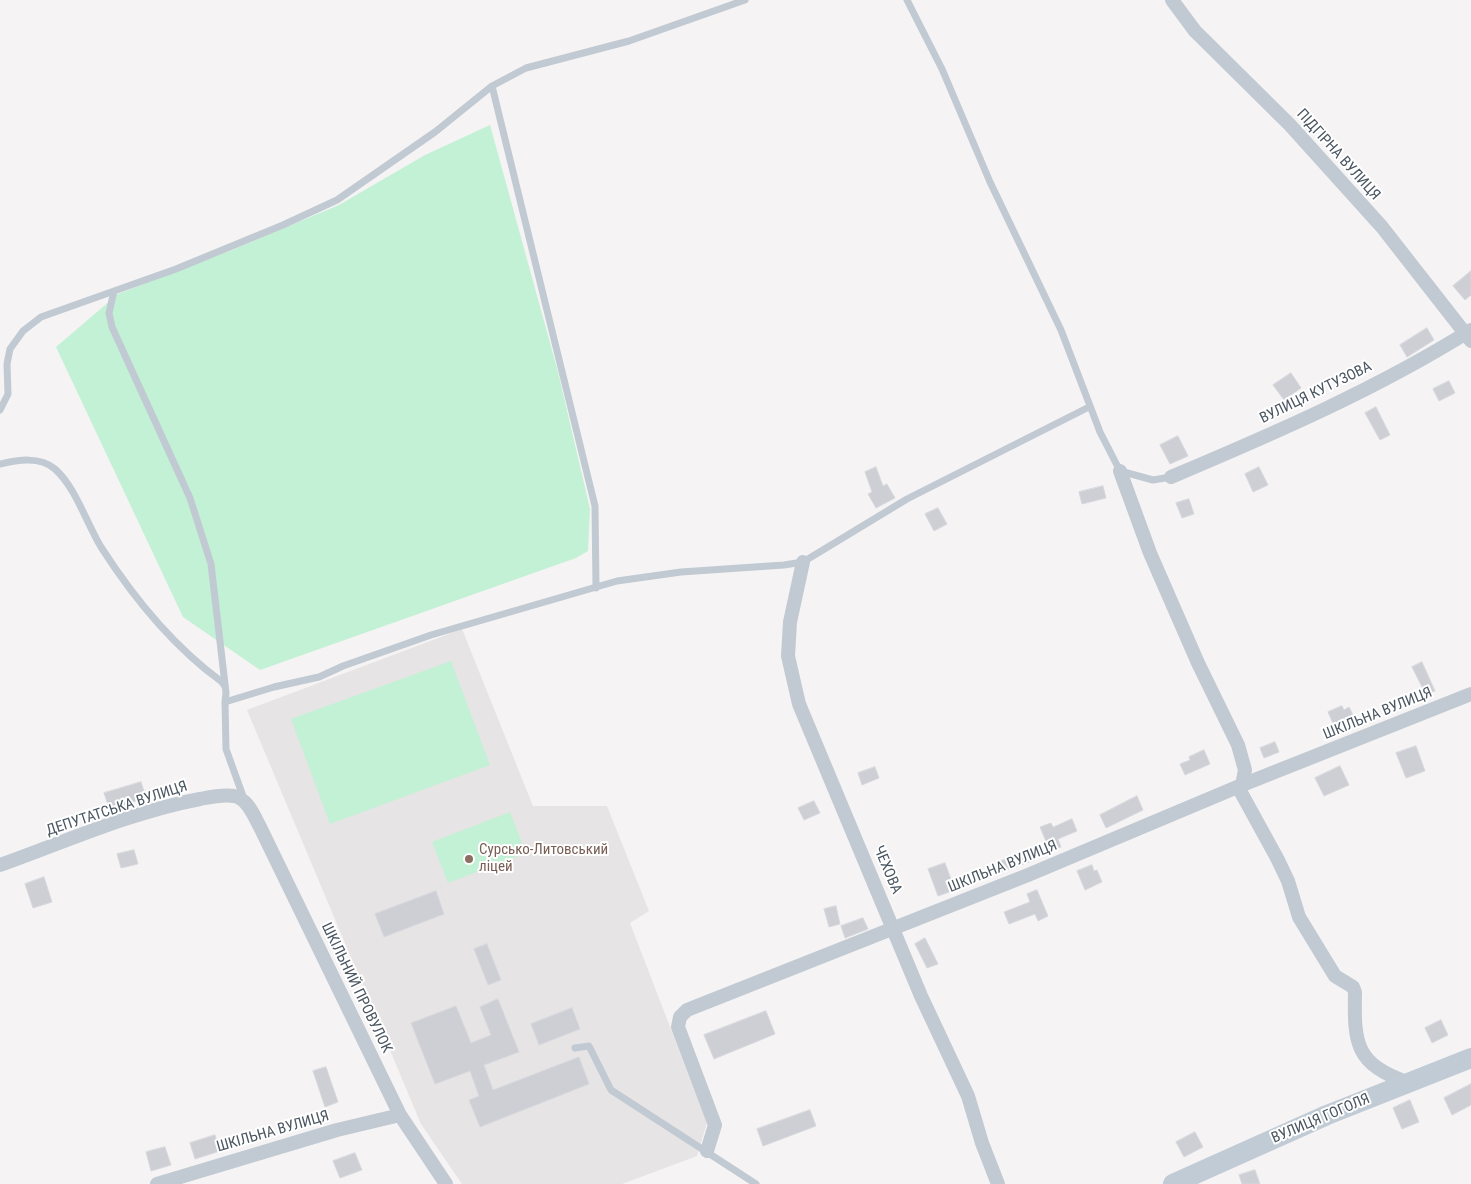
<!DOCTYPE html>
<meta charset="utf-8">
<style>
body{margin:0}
canvas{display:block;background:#f5f3f3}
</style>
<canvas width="1471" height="1184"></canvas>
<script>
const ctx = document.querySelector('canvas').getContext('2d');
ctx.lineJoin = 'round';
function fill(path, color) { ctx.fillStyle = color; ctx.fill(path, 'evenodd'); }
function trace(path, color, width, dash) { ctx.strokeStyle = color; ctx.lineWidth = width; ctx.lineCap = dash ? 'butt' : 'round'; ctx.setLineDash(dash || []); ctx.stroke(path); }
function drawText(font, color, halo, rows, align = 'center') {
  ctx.font = font + ' "Roboto Condensed",sans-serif'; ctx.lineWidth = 4; ctx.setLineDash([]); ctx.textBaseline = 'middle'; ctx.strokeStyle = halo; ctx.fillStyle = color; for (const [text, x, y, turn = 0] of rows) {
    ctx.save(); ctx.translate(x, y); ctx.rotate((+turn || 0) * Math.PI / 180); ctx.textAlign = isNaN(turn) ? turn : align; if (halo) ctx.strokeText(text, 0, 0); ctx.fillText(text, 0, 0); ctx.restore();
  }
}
const education = new Path2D(`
 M462 629 533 806H607L649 911 630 923 707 1123 697 1156 622 1184H462L421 1124 247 710Z`);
const green = new Path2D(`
 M490 125 558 372 590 509 588 551 576 558 260 670 183 617 56 347 118 294 232 250 339 205 425 155Z
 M451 661 490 765 330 824 291 719Z
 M510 812 526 853 448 883 432 842Z`);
const building = new Path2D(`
 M1471 271V295L1465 300 1453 286Z
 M1427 328 1434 340 1407 357 1400 345Z
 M1291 373 1301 388 1284 400 1273 385Z
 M1449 381 1455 393 1439 401 1433 389Z
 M1376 407 1390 435 1380 440 1365 413Z
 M1178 436 1188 456 1170 464 1160 445Z
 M876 467 883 486 887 484 895 498 876 508 868 494 872 492 865 472Z
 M1259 467 1268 485 1253 492 1245 474Z
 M1103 486 1106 498 1082 504 1079 492Z
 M1189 499 1194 514 1182 518 1176 503Z
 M938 508 947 524 934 531 925 514Z
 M1422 662 1435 691 1426 695 1412 667Z
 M1342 706 1344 710 1349 707 1355 719 1335 728 1328 712Z
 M1275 742 1279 752 1264 758 1260 748Z
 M1416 746 1425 771 1406 778 1396 753Z
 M1204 750 1210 764 1185 775 1180 764 1190 760 1189 757Z
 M1340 766 1349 785 1324 796 1315 778Z
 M875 767 879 778 862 785 858 773Z
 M141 782 146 797 110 811 104 793Z
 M1137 796 1143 810 1106 828 1100 815Z
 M814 801 820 813 804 820 798 808Z
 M1072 819 1077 831 1058 839 1061 847 1050 851 1040 827 1051 823 1053 827Z
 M134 850 138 864 121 868 117 854Z
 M1032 850 1035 860 1001 872 998 862Z
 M945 863 955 890 938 896 928 869Z
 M1092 865 1094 871 1097 870 1102 882 1085 890 1077 871Z
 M44 877 52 902 33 908 25 884Z
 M1037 890 1048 916 1038 921 1035 914 1009 924 1004 912 1030 902 1027 894Z
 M436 891 444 914 384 937 375 914Z
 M836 906 840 924 829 927 824 909Z
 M863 918 868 929 845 938 841 926Z
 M925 938 938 964 927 968 915 944Z
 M487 944 501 980 488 985 474 949Z
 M498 999 519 1052 484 1065 493 1090 579 1057 589 1084 480 1127 469 1100 479 1096 470 1071 435 1084 411 1023 456 1006 471 1043 491 1035 480 1007Z
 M572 1008 580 1029 539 1045 531 1024Z
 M766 1011 775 1034 714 1059 704 1035Z
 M1441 1020 1448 1035 1432 1043 1425 1028Z
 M326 1067 338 1102 325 1107 313 1071Z
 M1471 1084V1105L1452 1115 1444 1098Z
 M1410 1100 1419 1122 1402 1129 1393 1108Z
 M810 1110 816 1126 763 1146 757 1129Z
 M1195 1132 1203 1147 1184 1157 1176 1142Z
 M215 1135 220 1151 195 1159 190 1143Z
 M165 1147 171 1165 151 1171 146 1152Z
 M355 1153 362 1170 340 1178 333 1161Z
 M1255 1170 1260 1184H1242L1239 1175Z`);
const lane = new Path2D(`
 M907 0 942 69 990 182 1061 330 1100 432 1120 471 1153 480 1171 477
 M492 86 595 506 596 588
 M114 291 109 313 112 327 190 498 211 564 226 693 225 702
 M0 410 8 394 7 364 10 349 23 331 41 317 176 269 283 225 337 200 435 132 492 86 526 68 629 41 745 0
 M0 464C17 460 40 456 55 469 76 488 86 522 101 547 133 597 174 647 222 682L224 685
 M244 799 226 749 225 702 274 687 319 677 343 666 431 635 617 581 681 572 784 565 803 562 907 499 1089 407
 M575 1048 589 1046 611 1090 756 1184`);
const street = new Path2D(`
 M1172 0 1195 31 1290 125 1382 227 1471 341
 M1120 471 1150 553 1198 663 1238 745 1245 770 1242 785
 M1171 477C1273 434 1377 389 1471 330
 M803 562 790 622 788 656 799 704 921 996 968 1096 982 1143 998 1184
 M1238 787 1277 858 1288 881 1299 917 1335 976 1353 987 1355 992C1354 1044 1355 1064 1409 1083
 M0 865C65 842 131 812 200 799 210 797 223 794 234 796 248 799 254 816 260 827L400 1115 446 1184
 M707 1151 715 1125 678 1027 680 1017 687 1010 1028 875 1242 785 1471 694
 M157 1184 337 1130 400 1115`);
const secondary = new Path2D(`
 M1173 1184 1327 1115 1471 1058`);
const markers = [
 [469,859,5,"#8d6e63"]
];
const streetNames = [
 ["ПІДГІРНА ВУЛИЦЯ",1338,155,48],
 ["ВУЛИЦЯ КУТУЗОВА",1316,393,-26],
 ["ШКІЛЬНА ВУЛИЦЯ",1378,714,-22],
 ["ДЕПУТАТСЬКА ВУЛИЦЯ",117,809,-18],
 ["ШКІЛЬНА ВУЛИЦЯ",1003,867,-22],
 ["ЧЕХОВА",887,870,67],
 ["ШКІЛЬНИЙ ПРОВУЛОК",356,988,64],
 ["ВУЛИЦЯ ГОГОЛЯ",1321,1119,-23],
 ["ШКІЛЬНА ВУЛИЦЯ",273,1132,-16]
];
const educationNames = [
 ["Сурсько-Литовський",479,850],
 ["ліцей",479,867]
];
fill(education, '#e6e4e5');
fill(green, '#c3f1d5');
fill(building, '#cdcfd5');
trace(building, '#d7d9de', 1);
trace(lane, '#c1cad2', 7);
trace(street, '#c1cad2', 14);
trace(secondary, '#c1cbd6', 20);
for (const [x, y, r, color] of markers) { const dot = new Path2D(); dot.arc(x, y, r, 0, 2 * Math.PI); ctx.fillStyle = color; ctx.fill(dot); trace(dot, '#fff', 2); }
drawText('15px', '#4a5661', '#fff', streetNames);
drawText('15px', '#785e54', '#fff', educationNames, 'left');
</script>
